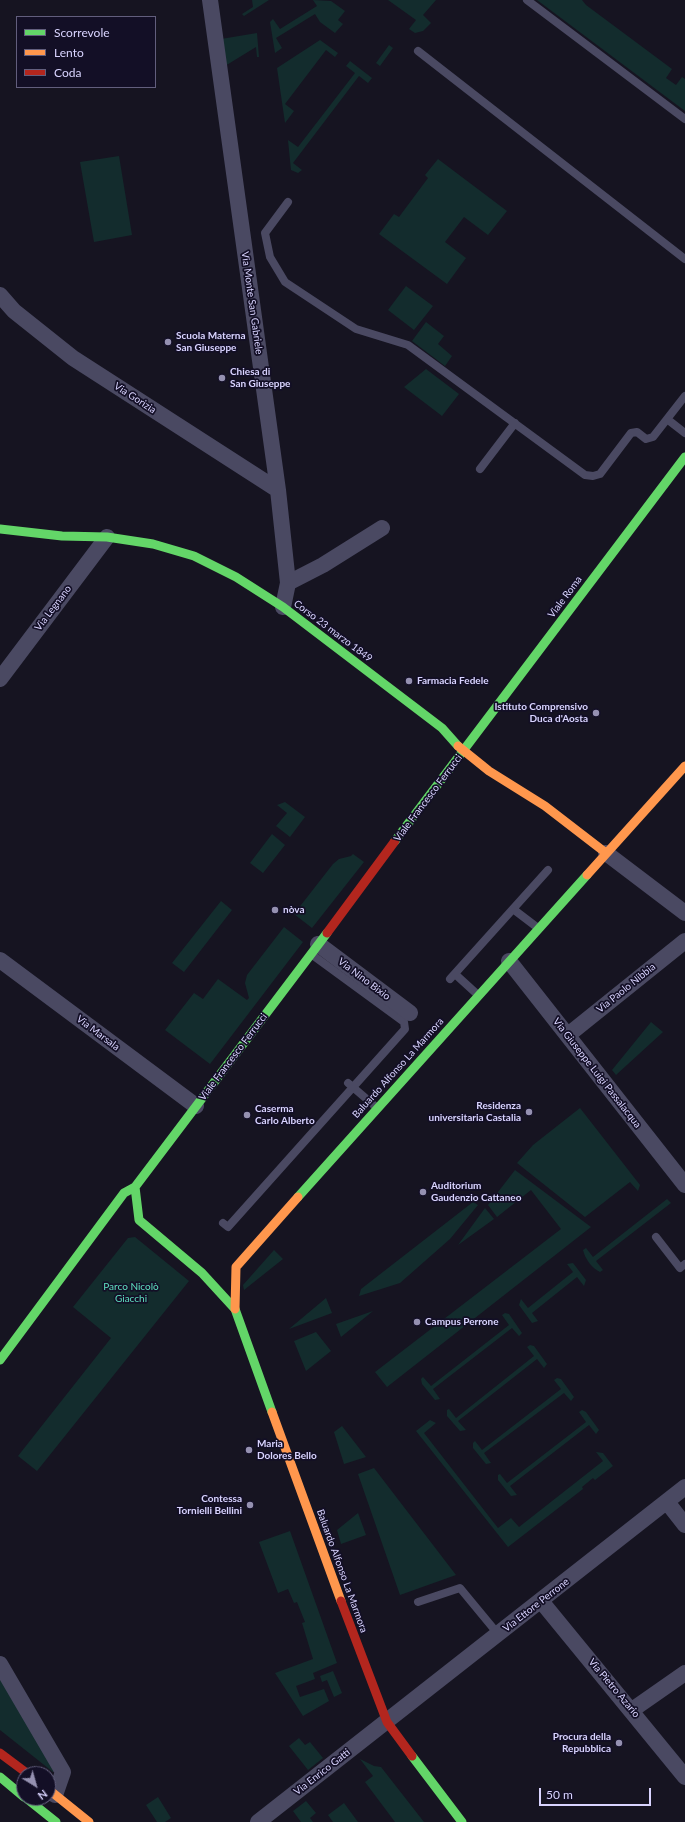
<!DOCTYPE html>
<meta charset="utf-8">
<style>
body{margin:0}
#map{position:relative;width:685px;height:1822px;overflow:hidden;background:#161421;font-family:Lato,sans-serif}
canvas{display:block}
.legend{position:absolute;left:16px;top:16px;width:140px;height:72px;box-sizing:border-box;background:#130f26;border:1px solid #625e7d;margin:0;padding:5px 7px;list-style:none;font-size:12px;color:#d9d4ff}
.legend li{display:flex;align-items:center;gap:8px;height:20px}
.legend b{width:20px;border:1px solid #625e7d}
.north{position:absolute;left:16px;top:1766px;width:40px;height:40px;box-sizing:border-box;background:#130f26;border:1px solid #625e7d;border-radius:50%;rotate:143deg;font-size:11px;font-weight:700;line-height:16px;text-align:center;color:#d9d4ff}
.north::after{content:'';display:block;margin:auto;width:14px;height:18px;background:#9591b1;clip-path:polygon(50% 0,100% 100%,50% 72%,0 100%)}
.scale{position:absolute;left:539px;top:1788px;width:112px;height:18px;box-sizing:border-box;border:2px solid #d9d4ff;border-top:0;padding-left:5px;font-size:12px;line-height:14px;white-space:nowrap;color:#d9d4ff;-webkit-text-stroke:3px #130f26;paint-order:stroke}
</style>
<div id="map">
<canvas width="685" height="1822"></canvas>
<ul class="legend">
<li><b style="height:5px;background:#63d668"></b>Scorrevole</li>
<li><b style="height:5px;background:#ff974d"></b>Lento</li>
<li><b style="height:5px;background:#b3261e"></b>Coda</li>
</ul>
<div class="north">N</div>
<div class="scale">50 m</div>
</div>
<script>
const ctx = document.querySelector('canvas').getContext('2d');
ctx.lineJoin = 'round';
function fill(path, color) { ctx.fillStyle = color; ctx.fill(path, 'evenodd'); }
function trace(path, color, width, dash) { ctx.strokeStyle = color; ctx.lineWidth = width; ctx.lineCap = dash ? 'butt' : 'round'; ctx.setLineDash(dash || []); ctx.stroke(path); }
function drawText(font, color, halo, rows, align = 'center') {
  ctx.font = font + ' Lato,sans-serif'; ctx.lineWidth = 3.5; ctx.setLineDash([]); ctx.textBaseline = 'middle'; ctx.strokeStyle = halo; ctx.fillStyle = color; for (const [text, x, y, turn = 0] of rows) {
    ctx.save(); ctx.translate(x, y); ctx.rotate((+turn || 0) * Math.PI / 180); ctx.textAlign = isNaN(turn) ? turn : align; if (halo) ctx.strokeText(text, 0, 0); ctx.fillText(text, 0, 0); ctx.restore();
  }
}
const green = new Path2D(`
 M252 0H269L244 16 242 14 253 7Z
 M313 0 331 1 345 11 338 20 343 24 335 33 320 22 315 14 276 38 282 48 275 53 270 22 273 19 280 29 317 6Z
 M388 0H436L423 15 431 23 423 31 415 33 409 29 416 20Z
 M537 0H582L586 5 672 69 666 78 676 85 682 77 685 79V111Z
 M257 33 259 57H257L256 47 225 66 221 39Z
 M320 40 338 53 335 57 326 50 285 104 294 111 285 123 277 68Z
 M389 45 393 48 380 66 376 63Z
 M350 61 372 78 368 83 359 76 293 163 302 170 298 173 291 170 288 140 298 147 355 73 346 66Z
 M119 156 132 235 94 242 80 162Z
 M438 159 507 211 488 235 464 217 445 242 466 258 447 284 379 234 394 214 399 217 428 178 425 175Z
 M406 286 433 306 414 330 388 310Z
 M426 322 444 336 438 344 452 356 445 366 412 341Z
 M426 369 459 394 442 416 404 387Z
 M285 802 305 817 290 837 276 826 287 813 277 805Z
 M272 834 285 845 263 873 250 863Z
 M353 854 364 862 312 928 294 914 333 864 339 859 351 856Z
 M221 901 232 910 184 972 172 963Z
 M284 927 303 942 210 1064 165 1030 194 993 203 999 218 979 247 1000 249 998 245 983 247 975Z
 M651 1022 663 1032 616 1075 612 1070Z
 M580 1108 640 1185 638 1191 630 1182 585 1217 517 1163 533 1145Z
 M515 1170 591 1227 387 1387 375 1372 561 1229 531 1190 497 1217 488 1205Z
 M667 1199 671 1203 596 1261 603 1270 600 1272C592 1268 585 1259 583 1250L586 1248 593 1257Z
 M473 1202 478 1205 450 1239 400 1283 359 1296 361 1289Z
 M485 1208 494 1219 458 1245Z
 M135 1237 189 1281 37 1471 18 1456 111 1338 73 1307 128 1238Z
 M274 1250 283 1259 244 1290 243 1285Z
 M573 1263 586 1280 584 1286 577 1277 532 1313 538 1321 532 1323 519 1305 521 1299 528 1308 573 1272 567 1264Z
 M326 1298 332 1313 289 1329Z
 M373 1311 341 1337 336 1324Z
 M505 1313 509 1314 522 1333 519 1336 512 1328 433 1389 440 1399 435 1400 422 1384 421 1379 423 1377 431 1386 509 1325 502 1315Z
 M316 1332 331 1351 306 1371 294 1341Z
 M530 1345 534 1346 547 1364 544 1368 537 1359 458 1421 466 1430 460 1431 447 1416V1410L449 1409 456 1418 534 1356 527 1347Z
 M557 1378 561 1379 574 1397 571 1401 564 1393 484 1453 491 1463 486 1464 473 1448V1443L475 1441 482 1450 561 1389 554 1380Z
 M582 1410 586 1412 599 1430 596 1434 589 1425 510 1486 517 1495 511 1496 498 1480V1475L500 1474 507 1483 586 1422 579 1412Z
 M430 1420 436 1423 424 1433 498 1528 511 1518 519 1527 603 1461 596 1452 603 1453 613 1466 595 1480 593 1478 582 1487 583 1489 508 1547 416 1431Z
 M342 1426 366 1457 344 1464 334 1432Z
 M374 1468 456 1575 400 1595 358 1474Z
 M358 1513 366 1535 341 1544 337 1530Z
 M290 1531 337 1663 313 1673 315 1679 296 1686 300 1697 324 1689 329 1701 303 1716 275 1673 313 1659 302 1623 305 1622 297 1602 294 1603 288 1589 278 1593 259 1542Z
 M333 1671 342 1693 334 1697 327 1680 322 1682 320 1676Z
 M0 1678 56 1770 53 1772 0 1730Z
 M299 1738 305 1745 310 1742 323 1758 308 1770 289 1746Z
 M360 1759 374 1766 381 1767 424 1822H395L365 1782 373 1776Z
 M158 1797 171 1818 165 1822H157L146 1805Z
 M306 1801 316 1813 310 1818 313 1822H301L293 1811Z
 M344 1803 358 1822H333L328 1815Z`);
const lane = new Path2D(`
 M527 0 685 119
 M418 51 685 259
 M288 202 265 233 270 257 285 282 356 329 408 345 585 475 593 476 600 474 631 433 637 432 646 439 653 437 685 396
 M667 419 685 433
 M480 469 515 423
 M513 909 538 928
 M455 974 478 995
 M450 979 548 870
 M348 1083 376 1107
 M223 1223 228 1227 405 1029 404 1022 311 954
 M656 1237 680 1268 685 1264
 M418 1602 460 1588 498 1634`);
const street = new Path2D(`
 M210 0 278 490 288 583 283 607
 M0 295 14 311 73 358 278 490
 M288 583 323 565 382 528
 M0 679 107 537
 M606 853 685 913
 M318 944 410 1013
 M0 960 196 1106
 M509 961 685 1185
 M568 1035 685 941
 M667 1502 685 1525
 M541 1601 685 1777
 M0 1664 63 1772 55 1795
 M632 1710 685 1673
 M258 1822 685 1487`);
const fast = new Path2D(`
 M0 529 62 536 107 537 153 544 194 556 236 577 283 607 442 728 458 746
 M395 841 685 457
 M135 1187 139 1220 202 1273 235 1309 272 1412
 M298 1197 587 875
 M0 1360 124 1193 135 1187 327 933
 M412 1756 462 1822
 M0 1777 24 1797
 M26 1798 56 1822`);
const slow = new Path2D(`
 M458 746 489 771 545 806 606 853
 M587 875 685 766
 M235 1309 236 1267 298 1197
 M272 1412 341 1601
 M48 1789 89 1822`);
const jam = new Path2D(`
 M327 933 395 841
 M341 1601 387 1722 412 1756
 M0 1753 28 1774`);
const markers = [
 [168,342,4,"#9591b1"],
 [222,378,4,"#9591b1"],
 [409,681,4,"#9591b1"],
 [596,713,4,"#9591b1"],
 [275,910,4,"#9591b1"],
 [529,1112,4,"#9591b1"],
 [247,1115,4,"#9591b1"],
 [423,1192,4,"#9591b1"],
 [417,1322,4,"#9591b1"],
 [249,1450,4,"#9591b1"],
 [250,1505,4,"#9591b1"],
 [619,1743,4,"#9591b1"]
];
const streetNames = [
 ["Via Monte San Gabriele",252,303,82],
 ["Via Gorizia",135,398,33],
 ["Viale Roma",565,597,-53],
 ["Via Legnano",53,608,-53],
 ["Corso 23 marzo 1849",333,631,37],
 ["Viale Francesco Ferrucci",428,798,-53],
 ["Via Nino Bixio",364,979,37],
 ["Via Paolo Nibbia",626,988,-39],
 ["Via Marsala",98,1033,37],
 ["Viale Francesco Ferrucci",233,1057,-53],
 ["Baluardo Alfonso La Marmora",398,1068,-48],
 ["Via Giuseppe Luigi Passalacqua",597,1073,52],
 ["Baluardo Alfonso La Marmora",342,1571,70],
 ["Via Ettore Perrone",536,1605,-38],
 ["Via Pietro Azario",614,1688,50],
 ["Via Enrico Gatti",322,1772,-38]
];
const poiNames = [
 ["Scuola Materna",176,336],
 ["San Giuseppe",176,348],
 ["Chiesa di",230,372],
 ["San Giuseppe",230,384],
 ["Farmacia Fedele",417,681],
 ["Istituto Comprensivo",588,707,"right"],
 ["Duca d'Aosta",588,719,"right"],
 ["nòva",283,910],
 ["Residenza",521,1106,"right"],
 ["universitaria Castalia",521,1118,"right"],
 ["Caserma",255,1109],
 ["Carlo Alberto",255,1121],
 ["Auditorium",431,1186],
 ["Gaudenzio Cattaneo",431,1198],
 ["Campus Perrone",425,1322],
 ["Maria",257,1444],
 ["Dolores Bello",257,1456],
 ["Contessa",242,1499,"right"],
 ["Tornielli Bellini",242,1511,"right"],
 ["Procura della",611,1737,"right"],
 ["Repubblica",611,1749,"right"]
];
const parkNames = [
 ["Parco Nicolò",131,1287],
 ["Giacchi",131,1299]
];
fill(green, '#132c2d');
trace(lane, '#4a4962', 8);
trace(street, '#4a4962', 16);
trace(fast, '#63d668', 9);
trace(slow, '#ff974d', 9);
trace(jam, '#b3261e', 9);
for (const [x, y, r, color] of markers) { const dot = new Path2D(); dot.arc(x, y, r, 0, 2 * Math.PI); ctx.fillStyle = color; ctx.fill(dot); trace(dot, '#130f26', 1.5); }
drawText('10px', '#d9d4ff', '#130f26', streetNames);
drawText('bold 10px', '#d9d4ff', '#130f26', poiNames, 'left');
drawText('10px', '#5fe0c0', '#130f26', parkNames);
</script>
